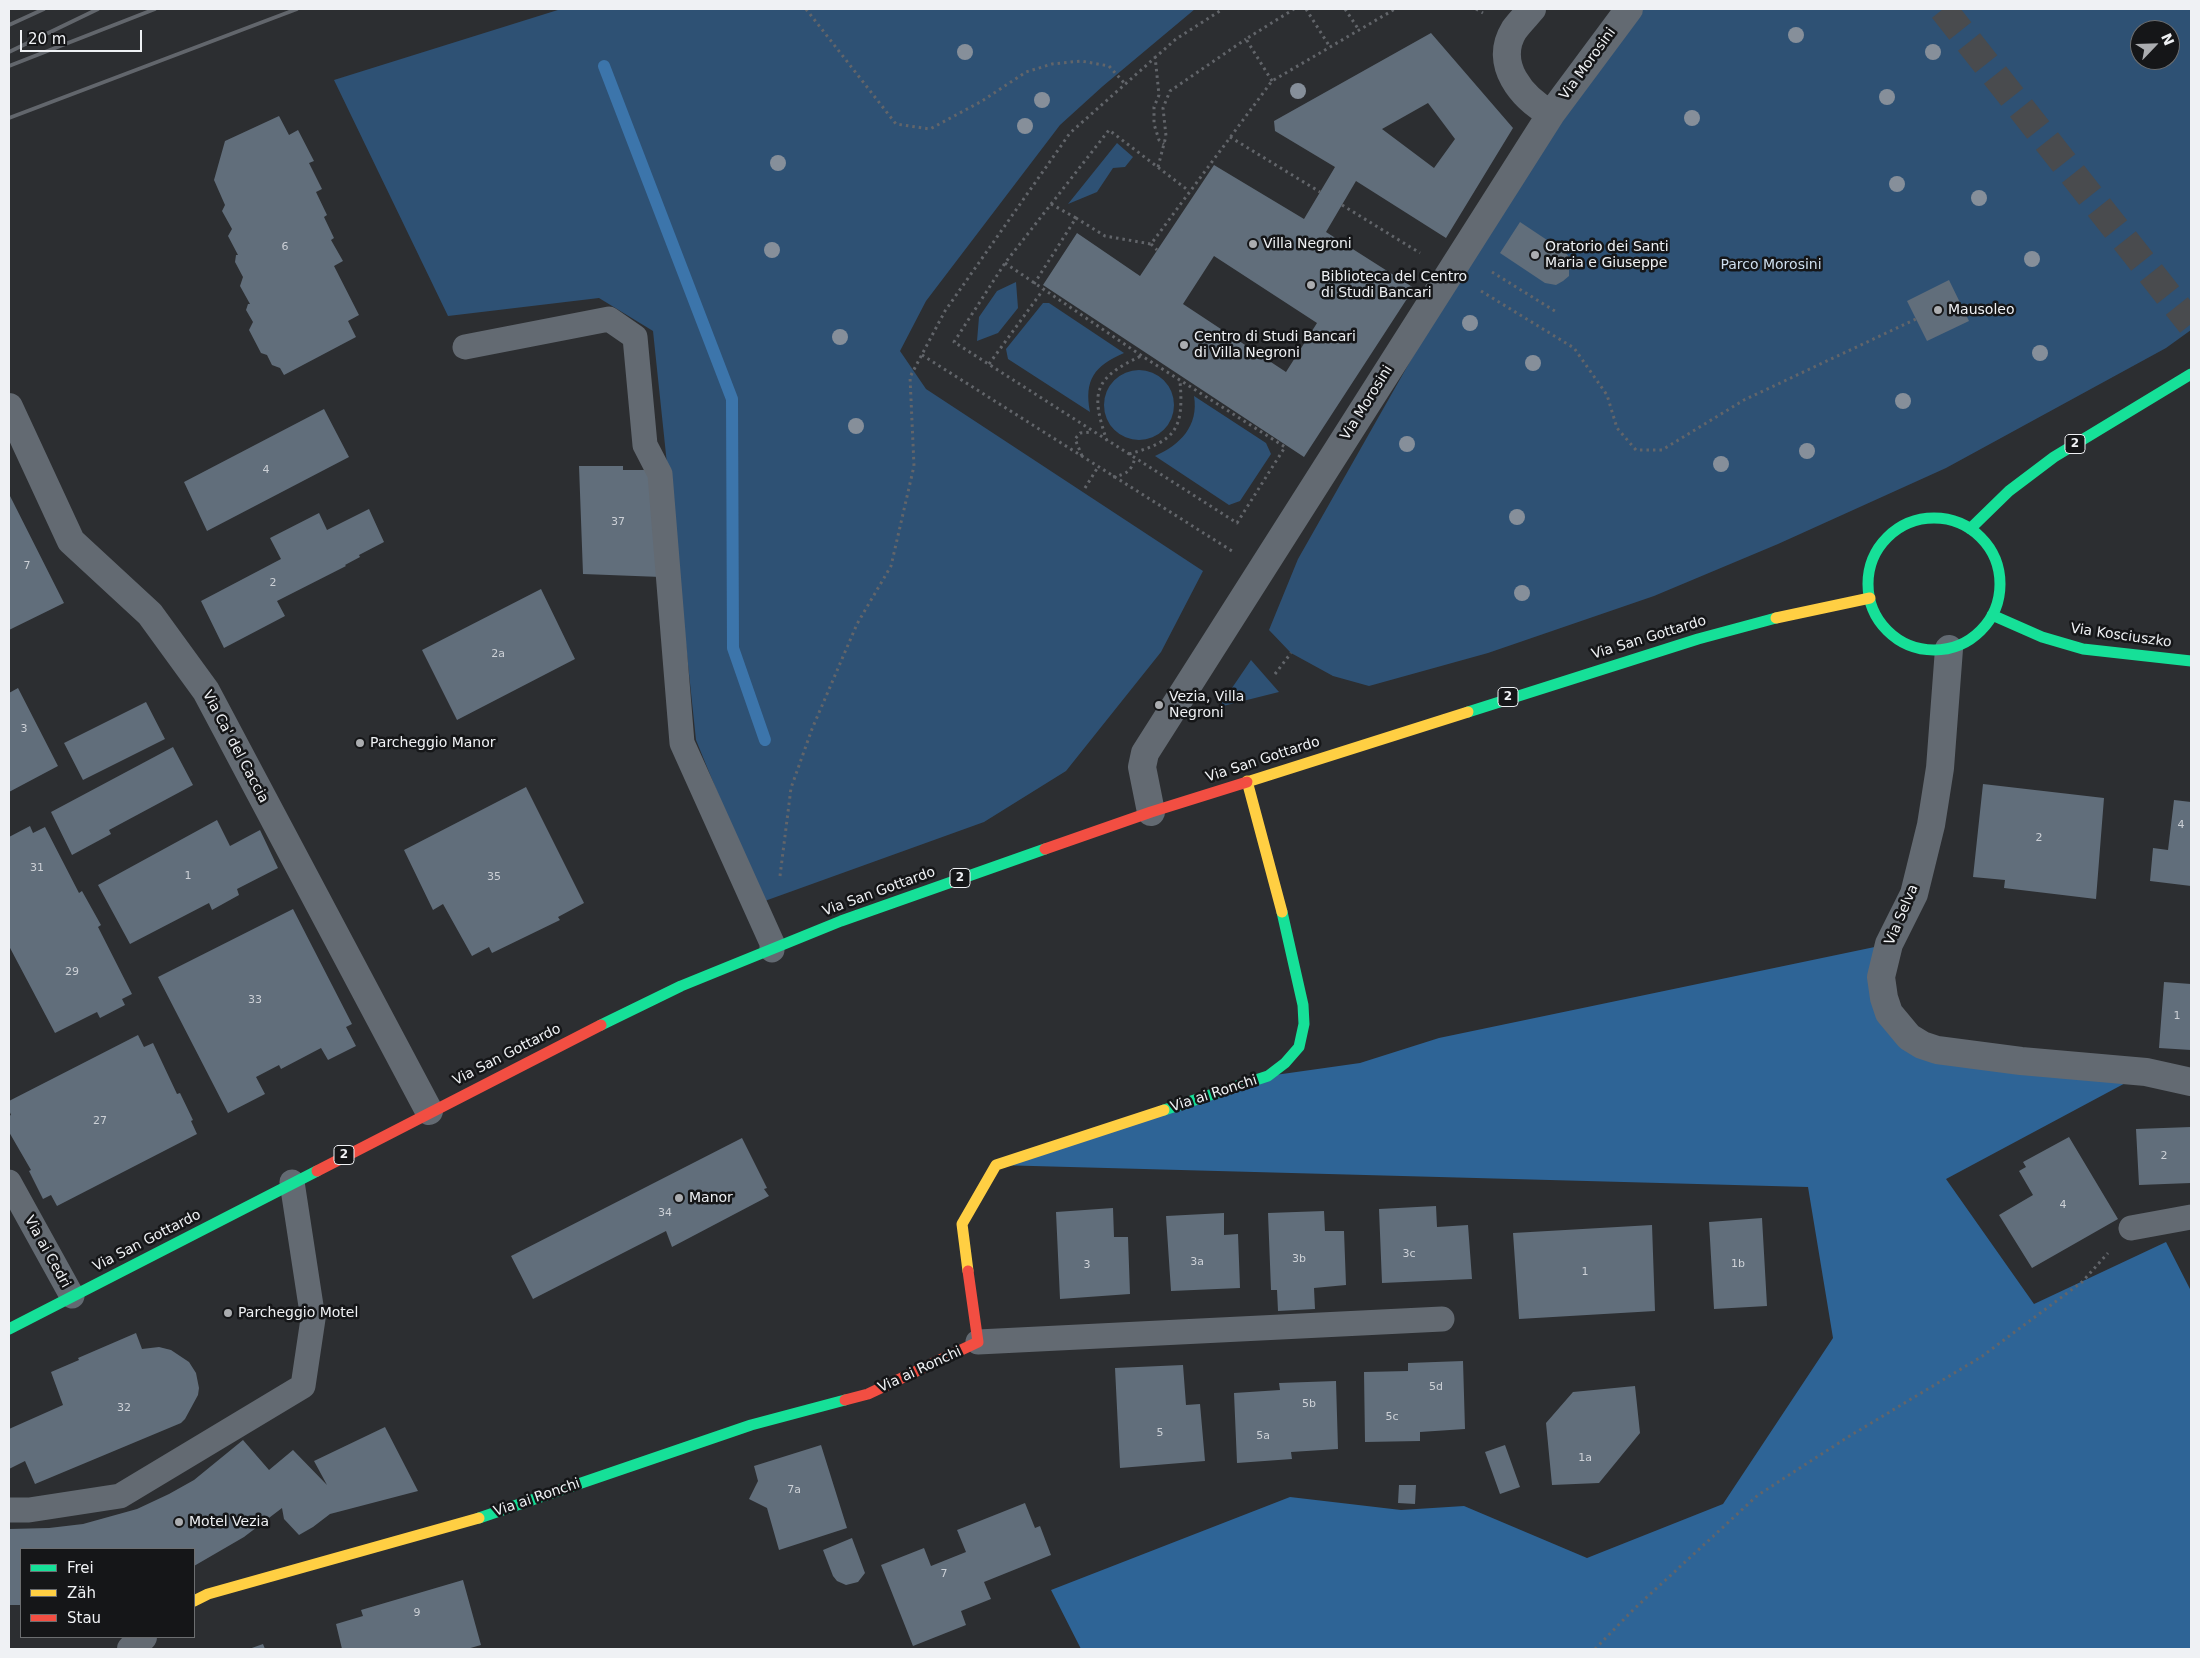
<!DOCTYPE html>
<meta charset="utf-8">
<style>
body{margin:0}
#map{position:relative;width:2200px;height:1658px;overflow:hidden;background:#2c2e31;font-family:"DejaVu Sans",sans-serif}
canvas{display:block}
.frame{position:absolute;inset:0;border:10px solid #eff1f4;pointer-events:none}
.legend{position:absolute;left:20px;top:1548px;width:175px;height:90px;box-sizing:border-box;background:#151618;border:1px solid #6c6e70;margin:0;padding:6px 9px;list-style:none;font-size:15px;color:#eff1f4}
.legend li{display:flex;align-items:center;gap:10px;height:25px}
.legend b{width:25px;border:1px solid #6c6e70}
.north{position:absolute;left:2130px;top:20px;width:50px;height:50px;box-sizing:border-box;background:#151618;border:1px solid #6c6e70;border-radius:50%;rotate:66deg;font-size:14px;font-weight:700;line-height:20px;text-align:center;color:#eff1f4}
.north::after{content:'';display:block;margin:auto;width:18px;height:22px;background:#abadb0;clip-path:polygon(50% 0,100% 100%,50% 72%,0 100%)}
.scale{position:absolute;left:20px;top:30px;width:122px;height:22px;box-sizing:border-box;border:2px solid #eff1f4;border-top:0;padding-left:6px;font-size:15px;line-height:18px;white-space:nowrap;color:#eff1f4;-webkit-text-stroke:4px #151618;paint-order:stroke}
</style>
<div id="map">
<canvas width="2200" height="1658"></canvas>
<div class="frame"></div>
<ul class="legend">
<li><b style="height:6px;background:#16e098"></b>Frei</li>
<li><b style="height:6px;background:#ffcf43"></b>Zäh</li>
<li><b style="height:6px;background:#f24e42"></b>Stau</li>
</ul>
<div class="north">N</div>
<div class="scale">20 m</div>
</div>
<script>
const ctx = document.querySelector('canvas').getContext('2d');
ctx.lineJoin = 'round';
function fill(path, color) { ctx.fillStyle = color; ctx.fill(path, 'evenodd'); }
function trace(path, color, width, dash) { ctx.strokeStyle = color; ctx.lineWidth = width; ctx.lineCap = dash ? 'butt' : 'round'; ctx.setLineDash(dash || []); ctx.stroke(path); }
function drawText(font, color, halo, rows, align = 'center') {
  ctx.font = font + ' "DejaVu Sans",sans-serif'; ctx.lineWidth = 5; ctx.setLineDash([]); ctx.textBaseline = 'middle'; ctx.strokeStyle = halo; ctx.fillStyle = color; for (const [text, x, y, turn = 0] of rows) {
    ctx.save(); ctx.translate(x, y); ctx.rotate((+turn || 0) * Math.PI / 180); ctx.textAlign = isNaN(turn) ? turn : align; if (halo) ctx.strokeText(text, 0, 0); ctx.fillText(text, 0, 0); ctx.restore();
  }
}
const green = new Path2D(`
 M561 9H1195L1103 86 1060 125 926 301 900 351 926 389 1203 571 1161 652 1066 771 984 822 762 902 696 740 653 331 599 298 448 316 334 80Z
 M1640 9H2191V330L2166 348 1946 468 1778 544 1654 596 1488 653 1369 686 1333 676 1291 653 1269 630 1298 559 1458 277 1502 206ZM2140 30H2170V60H2140Z
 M1117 143 1133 157 1125 167 1113 168 1097 192 1068 204Z
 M1016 282 1018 308 998 333 977 341 979 317 997 291Z
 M1043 303H1049L1124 353C1094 366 1084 380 1090 412L1008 359 1006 349Z
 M1104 405a35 35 0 1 1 70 0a35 35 0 1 1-70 0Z
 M1194 396 1266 443 1271 454 1240 501 1229 505 1155 456C1180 445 1199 426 1194 396Z
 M1251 660 1279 692 1219 707Z`);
const forest = new Path2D(`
 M1889 944 1881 977 1909 1037 2146 1072 1946 1179 2034 1304 2166 1242 2191 1291V1649H1081L1051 1590 1290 1497 1401 1510 1464 1506 1587 1558 1723 1504 1833 1338 1808 1187 996 1165 1268 1076 1360 1063 1439 1038Z`);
const stream = new Path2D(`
 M604 66 732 399 733 648 765 740`);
const building = new Path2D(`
 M1431 33 1513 128 1446 238 1356 181 1326 232 1414 288 1304 457 1043 285 1077 233 1140 276 1214 165 1304 219 1335 167 1275 131 1274 121ZM1428 103 1455 139 1434 168 1382 129ZM1214 256 1317 323 1286 372 1183 304Z
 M279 116 289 135 298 130 314 161 309 163 322 189 316 192 327 215 324 217 334 238 331 240 343 261 334 266 359 315 348 321 356 337 284 375 280 368 272 365 267 355 261 353 249 330 253 322 246 310 248 304H250L240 286 243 277 235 262 236 255H238L228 236 232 229 222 211 225 205 214 180 225 141Z
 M1520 222 1565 252 1569 257V276L1563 281 1556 285 1545 283 1500 253Z
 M1949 280 1969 321 1927 341 1907 301Z
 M324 409 349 457 207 531 184 482Z
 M579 466H623V470H651L661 577 583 574Z
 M9 494 64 603 9 630Z
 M369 509 384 542 359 555 360 557 345 565 346 566 277 601 285 616 224 648 201 601 281 559 270 538 319 513 327 530Z
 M541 589 575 659 457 720 422 650Z
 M18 688 58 766 9 792V693Z
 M146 702 165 739 83 780 64 743Z
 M173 747 193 785 109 830 111 834 72 855 51 812Z
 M1983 784 2104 798 2096 899 2004 888 2005 880 1973 877Z
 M526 787 584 903 558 917 560 920 492 953 489 947 472 956 443 904 433 910 404 850Z
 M2174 800 2191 802V886L2150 881 2153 848 2168 850Z
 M217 820 230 846 260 830 278 868 237 889 239 895 212 910 209 903 130 944 98 885Z
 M30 826 33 833 45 827 79 893 82 891 101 925 98 927 132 994 122 999 125 1005 100 1018 97 1012 55 1033 9 946V837Z
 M293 909 352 1024 346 1027 356 1046 328 1060 321 1048 281 1069 279 1065 256 1077 265 1094 228 1113 158 977Z
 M2164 982 2191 984V1050L2159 1048Z
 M138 1035 144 1047 153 1043 177 1094 180 1093 193 1120 191 1121 197 1134 57 1206 51 1195 43 1199 29 1171 31 1170 9 1132V1116L11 1115 9 1110V1101Z
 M2191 1127V1183L2139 1185 2136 1129Z
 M2069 1137 2118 1219 2032 1268 1999 1215 2033 1195 2019 1171 2026 1167 2023 1162Z
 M742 1138 767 1188 764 1189 769 1196 672 1247 666 1231 533 1299 511 1256Z
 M1436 1206 1437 1227 1468 1225 1472 1279 1382 1283 1379 1209Z
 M1113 1208 1114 1237H1128L1130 1294 1060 1299 1056 1212Z
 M1324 1211 1325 1231H1344L1346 1285 1314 1288 1315 1309 1278 1311 1277 1290H1271L1268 1213Z
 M1224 1213V1235L1238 1234 1240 1288 1171 1291 1166 1216Z
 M1762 1218 1767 1306 1714 1309 1709 1222Z
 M1652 1225 1655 1311 1519 1319 1513 1233Z
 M136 1333 142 1349 159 1347 171 1350 189 1362 196 1373 199 1388 198 1395 185 1419 181 1423 35 1484 25 1461 9 1469V1429L63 1405 51 1372 79 1360 78 1358Z
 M1463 1361 1465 1429 1420 1432V1441L1365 1442 1364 1372 1408 1371V1363Z
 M1183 1365 1186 1405 1200 1404 1205 1461 1120 1468 1115 1368Z
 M1336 1381 1338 1449 1291 1452 1292 1459 1237 1463 1234 1393 1280 1390 1279 1383Z
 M1635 1386 1640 1433 1599 1483 1552 1485 1546 1423 1573 1392Z
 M385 1427 418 1491 330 1514 313 1527 299 1535 284 1519 282 1508 244 1537 194 1566V1549H21V1605H9V1529L49 1528 83 1524 137 1509 169 1494 194 1480 243 1440 269 1470 293 1450 327 1485 314 1461Z
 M821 1445 847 1528 779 1550 767 1508 749 1499 758 1481 754 1466Z
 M1505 1445 1520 1487 1500 1494 1485 1452Z
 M1399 1485H1416L1415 1504 1398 1503Z
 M1025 1503 1035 1528 1040 1526 1051 1555 984 1582 991 1599 961 1611 966 1625 913 1646 881 1565 924 1548 931 1566 966 1552 957 1530Z
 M852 1538 865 1573 858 1582 846 1585 837 1581 833 1576 823 1550Z
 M463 1580 481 1645 467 1649H342L336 1624 363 1616 361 1610Z
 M263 1644 265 1649H249Z`);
const highwayTunnel = new Path2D(`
 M1943 9 2191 324`);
const path = new Path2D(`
 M806 9 896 124 930 129 982 101 1026 72 1052 64 1081 61 1109 66 1125 84
 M1306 9 1330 47
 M1345 9 1359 30
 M1476 9 1483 13
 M1155 56 1159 95 1154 107V124L1159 140 1164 144
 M1272 81 1246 39 1294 9
 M1230 137 1320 192
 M1158 167 1166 136 1163 108 1170 91 1246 39
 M1051 204 1076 218
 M1342 205 1420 253
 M1151 244 1157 250
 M1005 263 1142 356 1285 447 1237 523 954 342 1005 263 1109 130 1189 191
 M1492 272 1558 313
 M1034 284 1076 218 1105 236 1151 244 1272 81 1395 9
 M1481 291 1574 348 1607 395 1617 428 1636 450H1662L1744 400 1916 319
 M922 355 1232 551
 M989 364 1043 290
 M1107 441C1090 392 1094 378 1141 356
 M1129 454C1176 441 1184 429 1180 381
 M1082 456 1075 439 1080 433 1092 432
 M1113 477C1126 474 1131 472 1135 458
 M1085 488 1098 467
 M1275 674 1291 653
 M780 876 791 788 812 729 857 624 891 566 914 466 910 377 945 311 1070 133 1176 39 1223 9
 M1595 1649 1634 1609 1758 1495 1848 1437 1981 1357 2082 1282 2108 1253`);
const lane = new Path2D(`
 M465 347 609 319 635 337 645 445 660 474 682 743 772 943V950
 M9 1182 72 1296
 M2131 1228 2191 1217
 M978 1342 1442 1319
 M9 1510H29L120 1496 303 1386 313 1319 292 1182`);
const street = new Path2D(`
 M1532 9C1526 16 1519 23 1514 30 1493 64 1522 98 1551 114
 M9 407 71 541 150 614 206 691 429 1111
 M1949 649 1940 768 1931 825 1914 894 1889 944 1881 977 1884 998 1889 1013 1909 1037 1922 1045 1937 1050 2021 1061 2146 1072 2191 1082
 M1151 812 1142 767 1145 753 1551 114 1629 9
 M131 1649 143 1637`);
const fast = new Path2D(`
 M1868 584a66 66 0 1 1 132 0a66 66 0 1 1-132 0Z
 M1970 529 2009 491 2054 457 2191 374
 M1992 615 2042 637 2083 649 2191 661
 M1468 712 1698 639 1776 618
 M601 1025 681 986 841 921 1045 849
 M1164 1110 1268 1076 1285 1063 1299 1047 1304 1024 1303 1005 1282 912
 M9 1329 317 1171
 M479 1518 751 1425 845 1400`);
const slow = new Path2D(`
 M1776 618 1870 598
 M1247 781 1282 912
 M1247 782 1468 712
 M968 1271 962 1224 996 1165 1164 1110
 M194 1601 208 1594 479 1518`);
const jam = new Path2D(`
 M1045 849 1151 812 1247 782
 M317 1171 601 1025
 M845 1400 868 1394 978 1342 968 1271`);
const rail = new Path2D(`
 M9 25 44 9
 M9 52 98 9
 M9 66 155 9
 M9 118 297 9`);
const trees = [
 [1796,35],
 [965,52],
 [1933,52],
 [1298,91],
 [1887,97],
 [1042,100],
 [1692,118],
 [1025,126],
 [778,163],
 [1897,184],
 [1979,198],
 [772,250],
 [2032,259],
 [1470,323],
 [840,337],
 [2040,353],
 [1533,363],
 [1903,401],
 [856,426],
 [1407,444],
 [1807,451],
 [1721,464],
 [1517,517],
 [1522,593]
];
const markers = [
 [1253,244,5,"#abadb0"],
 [1535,255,5,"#abadb0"],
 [1311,285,5,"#abadb0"],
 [1938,310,5,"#abadb0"],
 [1184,345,5,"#abadb0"],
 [1159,705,5,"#abadb0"],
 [360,743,5,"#abadb0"],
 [679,1198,5,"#abadb0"],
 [228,1313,5,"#abadb0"],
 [179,1522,5,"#abadb0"]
];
const numberNames = [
 ["6",285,247],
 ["4",266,470],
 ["37",618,522],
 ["7",27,566],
 ["2",273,583],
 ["2a",498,654],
 ["3",24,729],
 ["4",2181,825],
 ["2",2039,838],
 ["31",37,868],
 ["1",188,876],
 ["35",494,877],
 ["29",72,972],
 ["33",255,1000],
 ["1",2177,1016],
 ["27",100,1121],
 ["2",2164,1156],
 ["4",2063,1205],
 ["34",665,1213],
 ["3c",1409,1254],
 ["3b",1299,1259],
 ["3a",1197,1262],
 ["1b",1738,1264],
 ["3",1087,1265],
 ["1",1585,1272],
 ["5d",1436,1387],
 ["5b",1309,1404],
 ["32",124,1408],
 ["5c",1392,1417],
 ["5",1160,1433],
 ["5a",1263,1436],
 ["1a",1585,1458],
 ["7a",794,1490],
 ["7",944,1574],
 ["9",417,1613]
];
const shields = [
 [2075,444,20],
 [1508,697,20],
 [960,878,20],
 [344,1155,20]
];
const shieldNames = [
 ["2",2075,444],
 ["2",1508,697],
 ["2",960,878],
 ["2",344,1155]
];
const streetNames = [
 ["Via Morosini",1588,64,-54],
 ["Via Morosini",1367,403,-58],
 ["Via Kosciuszko",2121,636,8],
 ["Via San Gottardo",1649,638,-17],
 ["Via Ca' del Caccia",235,747,62],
 ["Via San Gottardo",1263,760,-18],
 ["Via San Gottardo",879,892,-20],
 ["Via Selva",1902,915,-67],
 ["Via San Gottardo",507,1055,-27],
 ["Via ai Ronchi",1214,1094,-18],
 ["Via San Gottardo",147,1241,-27],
 ["Via ai Cedri",47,1252,61],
 ["Via ai Ronchi",920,1370,-25],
 ["Via ai Ronchi",537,1498,-19]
];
const poiNames = [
 ["Villa Negroni",1263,244],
 ["Oratorio dei Santi",1545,247],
 ["Maria e Giuseppe",1545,263],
 ["Biblioteca del Centro",1321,277],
 ["di Studi Bancari",1321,293],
 ["Mausoleo",1948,310],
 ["Centro di Studi Bancari",1194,337],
 ["di Villa Negroni",1194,353],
 ["Vezia, Villa",1169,697],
 ["Negroni",1169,713],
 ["Parcheggio Manor",370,743],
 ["Manor",689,1198],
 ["Parcheggio Motel",238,1313],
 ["Motel Vezia",189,1522]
];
const parkNames = [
 ["Parco Morosini",1771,265]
];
fill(green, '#2e5174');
fill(forest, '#2e6496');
trace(stream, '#3c75ab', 12);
fill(building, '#616e7b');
trace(highwayTunnel, '#494b4e', 28, [28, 14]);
trace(path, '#62656a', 3, [2.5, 4]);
trace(lane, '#636a72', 25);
trace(street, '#636a72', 28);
trace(fast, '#16e098', 11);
trace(slow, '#ffcf43', 11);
trace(jam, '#f24e42', 11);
trace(rail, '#62666c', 4);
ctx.fillStyle = '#868f9a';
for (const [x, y] of trees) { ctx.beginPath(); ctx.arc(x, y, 8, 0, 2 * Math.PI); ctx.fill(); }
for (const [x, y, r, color] of markers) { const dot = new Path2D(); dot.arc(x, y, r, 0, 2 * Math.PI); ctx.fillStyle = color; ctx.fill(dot); trace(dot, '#151618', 2); }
drawText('11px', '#ccd0d6', null, numberNames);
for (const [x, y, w] of shields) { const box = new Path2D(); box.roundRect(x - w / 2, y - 9.5, w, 19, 4); ctx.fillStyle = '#151618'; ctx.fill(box); trace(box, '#eff1f4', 1); }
drawText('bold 12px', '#eff1f4', null, shieldNames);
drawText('14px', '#eff1f4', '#151618', streetNames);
drawText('14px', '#eff1f4', '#151618', poiNames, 'left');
drawText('14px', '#cfdfef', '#151618', parkNames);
</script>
